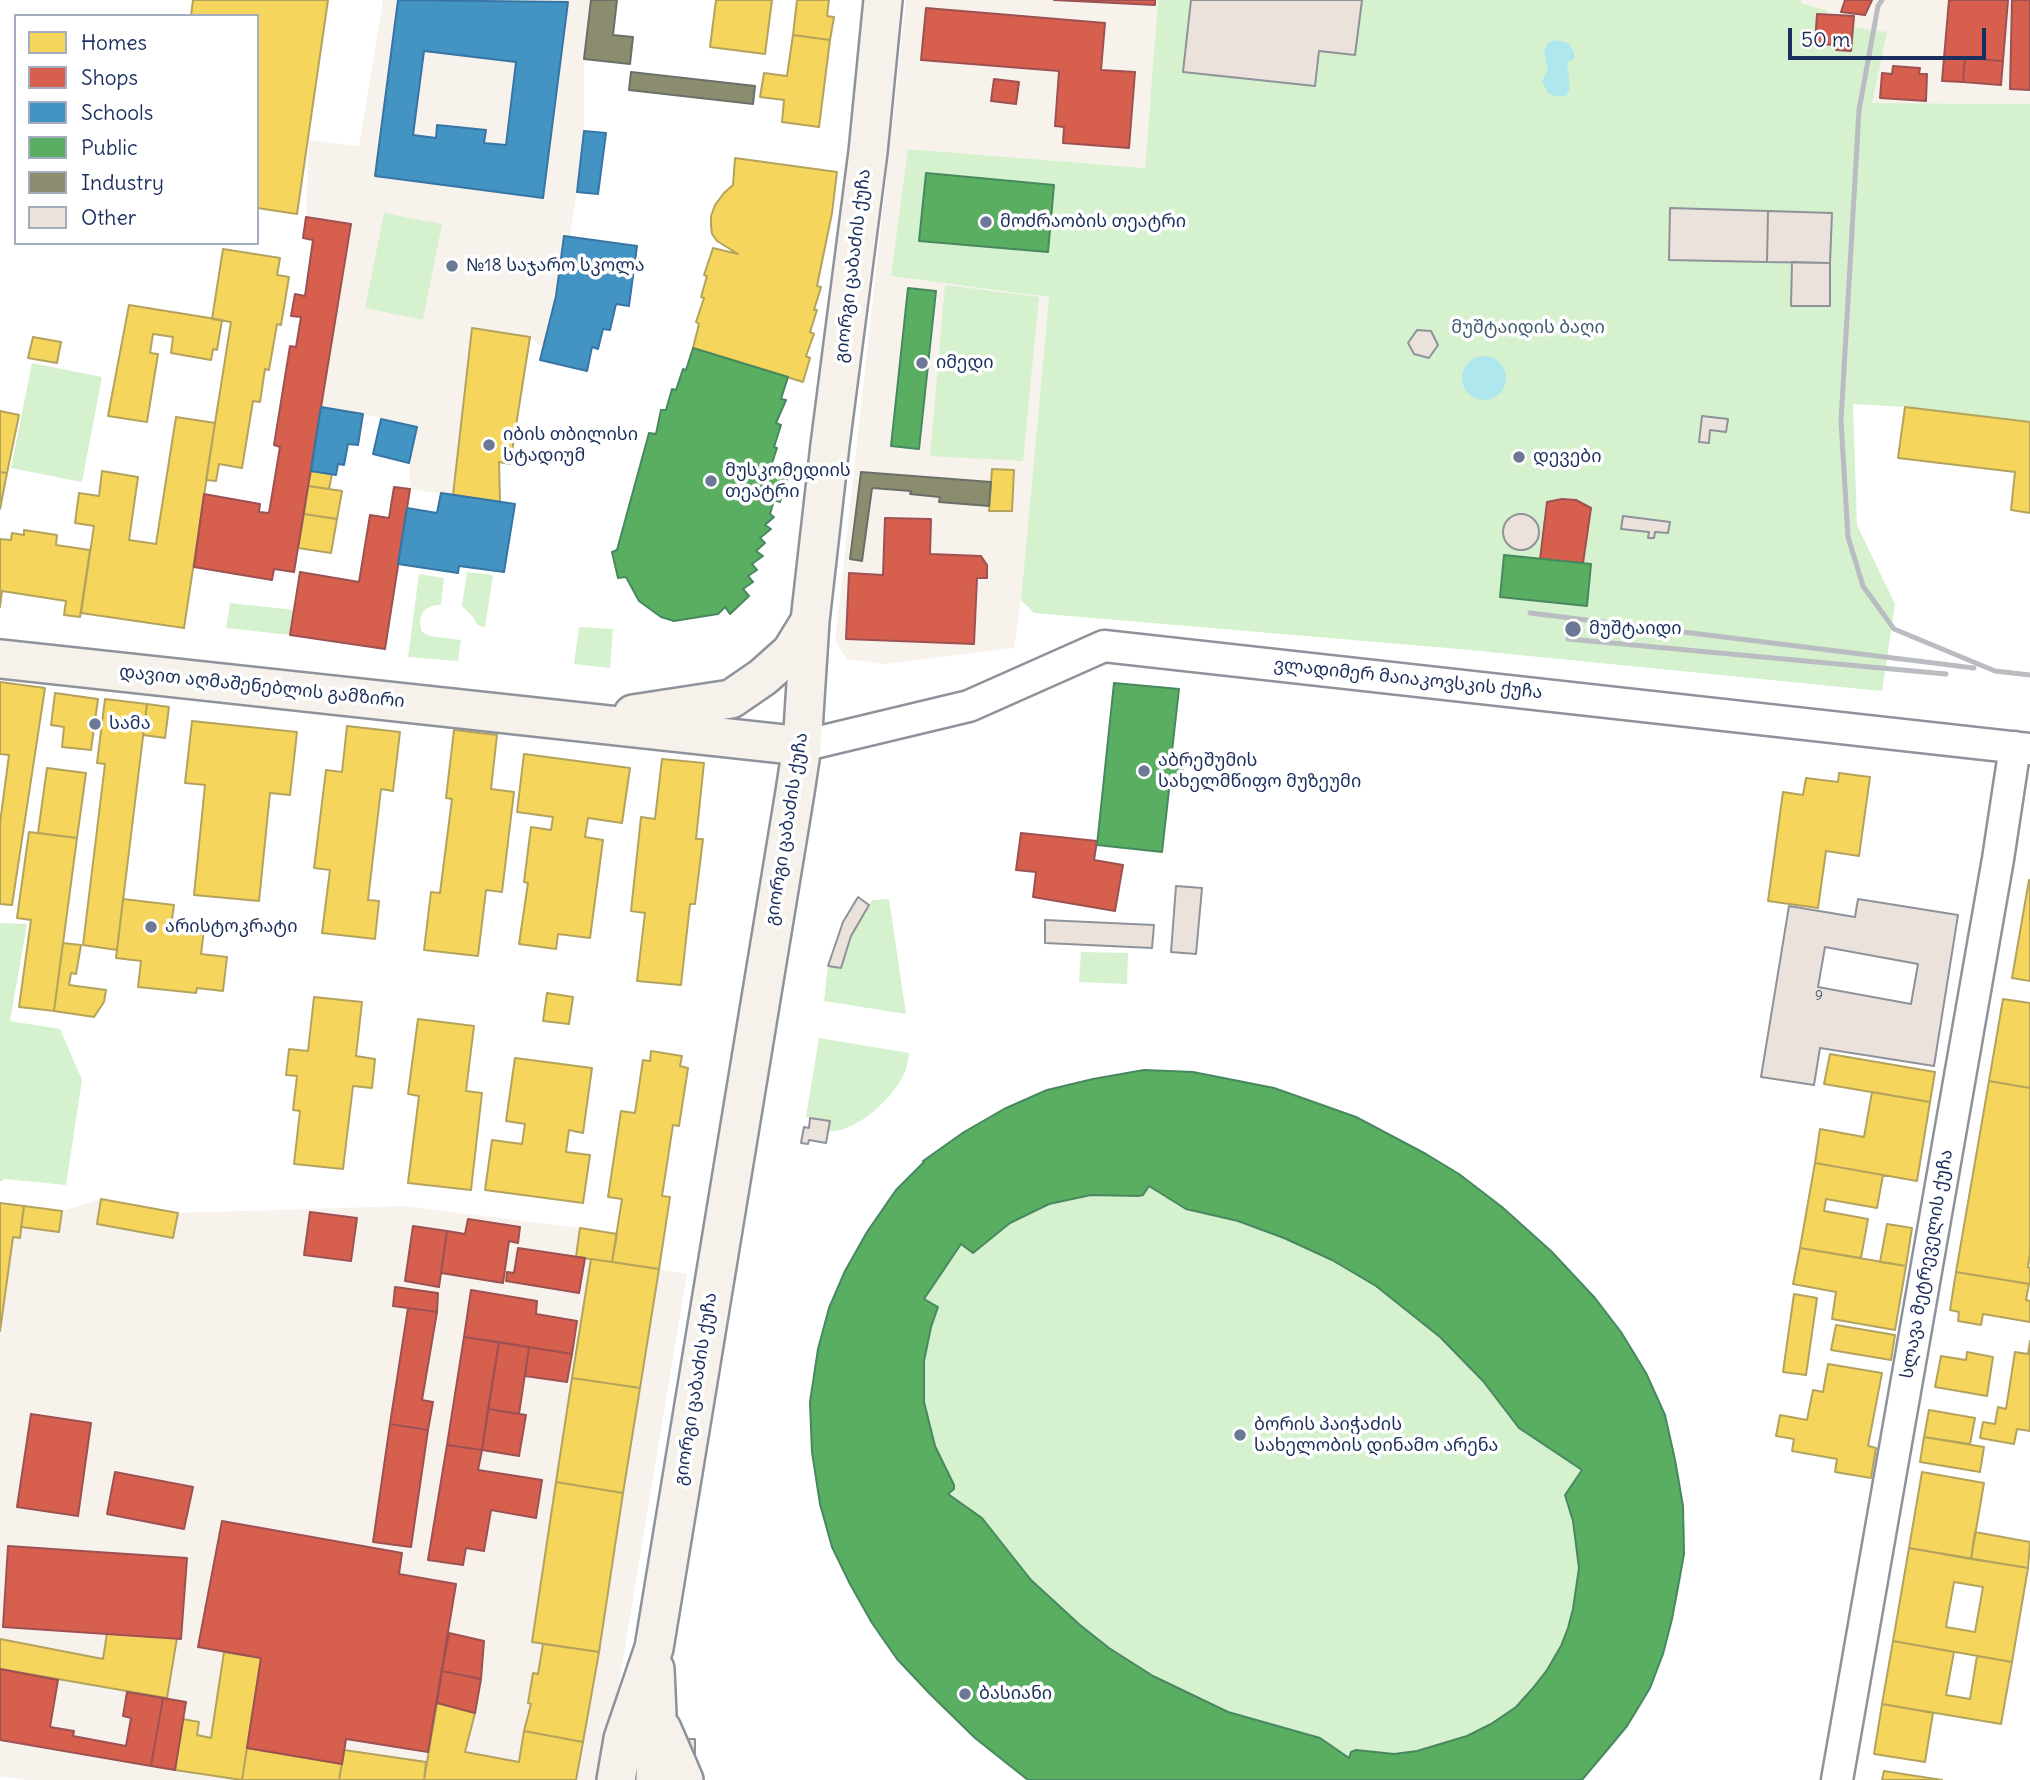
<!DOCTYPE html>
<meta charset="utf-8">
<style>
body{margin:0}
#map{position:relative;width:2030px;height:1780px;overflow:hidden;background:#fff;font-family:Delius,sans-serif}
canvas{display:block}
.legend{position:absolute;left:14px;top:14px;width:245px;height:231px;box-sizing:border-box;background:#fff;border:2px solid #a4acbf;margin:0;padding:9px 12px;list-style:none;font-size:21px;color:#1b2f5e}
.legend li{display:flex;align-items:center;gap:14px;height:35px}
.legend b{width:35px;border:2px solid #a4acbf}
.scale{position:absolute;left:1788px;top:28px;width:198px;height:32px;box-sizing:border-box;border:4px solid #1b2f5e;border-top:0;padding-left:9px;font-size:21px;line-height:24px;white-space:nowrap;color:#1b2f5e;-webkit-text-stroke:5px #fff;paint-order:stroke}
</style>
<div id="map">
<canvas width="2030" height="1780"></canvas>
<ul class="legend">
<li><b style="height:19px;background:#f6d55c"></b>Homes</li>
<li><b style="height:19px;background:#d6604d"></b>Shops</li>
<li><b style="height:19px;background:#4393c3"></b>Schools</li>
<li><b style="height:19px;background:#5aae61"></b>Public</li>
<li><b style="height:19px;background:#8c8c6e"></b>Industry</li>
<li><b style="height:19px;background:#ece2dc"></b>Other</li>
</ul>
<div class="scale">50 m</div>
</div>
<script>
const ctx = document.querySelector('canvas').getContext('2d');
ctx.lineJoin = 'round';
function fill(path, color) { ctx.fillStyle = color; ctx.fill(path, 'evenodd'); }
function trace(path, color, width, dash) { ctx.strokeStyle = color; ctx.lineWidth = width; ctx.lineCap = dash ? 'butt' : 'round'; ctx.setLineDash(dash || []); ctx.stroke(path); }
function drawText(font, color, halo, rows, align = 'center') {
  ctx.font = font + ' Delius,"Noto Sans Georgian",sans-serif'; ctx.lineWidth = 7; ctx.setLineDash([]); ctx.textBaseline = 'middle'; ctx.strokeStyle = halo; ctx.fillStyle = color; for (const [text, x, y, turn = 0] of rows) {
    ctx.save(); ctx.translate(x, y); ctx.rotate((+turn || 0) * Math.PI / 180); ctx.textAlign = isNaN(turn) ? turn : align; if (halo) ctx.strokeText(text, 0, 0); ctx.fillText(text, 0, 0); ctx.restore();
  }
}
const built = new Path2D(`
 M383 0H591L584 59V131L577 192 570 236H564L556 296 543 348 530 337 472 329 453 495 410 489 409 463 417 427 363 414 321 407 351 225 306 217 309 140 359 146Z
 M906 0H1158L1145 168 909 149 891 276 1049 297 1021 600 1014 648 885 664 847 659 835 641Z
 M1801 0H2030V104L1872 103 1829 24 1800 3Z
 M101 1199 178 1213 404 1206 580 1228 617 1234 612 1262 687 1274 603 1780H25L0 1776V1203L62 1211Z`);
const green = new Path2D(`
 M1158 0H1801V3L1826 10 1829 24 1887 32 1872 103 2030 104V422L1905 407 1853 404 1857 525 1895 604 1882 691 1459 649 1034 613 1021 600 1049 297 891 276 908 149 1145 168Z
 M384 213 442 224 423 320 365 308Z
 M945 285 1039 297 1023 461 930 456Z
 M32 363 102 377 82 482 11 468Z
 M467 572 493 575 485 627 477 625 474 618 462 606Z
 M419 574 444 578 441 605C423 605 417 616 422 632L430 636 461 640 458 661 408 657Z
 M230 603 294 610 290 635 226 628Z
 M579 627 613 629 610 668 574 664Z
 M889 899 906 1014 824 1001 828 966 841 967 851 936 872 900Z
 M0 923 27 924 10 1021 60 1029 82 1080 66 1185 5 1179 0 1182Z
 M1081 952 1128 953 1127 984 1079 982Z
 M819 1038 909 1053C908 1060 907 1068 904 1074 893 1098 855 1134 828 1131L830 1121 806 1117Z
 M1144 1070C1304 1071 1455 1152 1564 1265 1595 1298 1626 1333 1647 1374 1672 1425 1688 1496 1684 1554 1682 1590 1664 1653 1650 1687 1636 1722 1607 1753 1582 1780H1028C1000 1761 975 1738 951 1715 932 1696 912 1678 896 1657 815 1552 784 1418 836 1293 848 1263 864 1236 882 1209 886 1204 890 1196 894 1192 903 1184 914 1173 924 1163L923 1161C962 1134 1003 1104 1049 1090 1080 1080 1112 1076 1144 1070Z`);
const water = new Path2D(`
 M1555 40 1568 43 1574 52V59L1567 62C1567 75 1580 108 1548 93L1542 81 1548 70 1544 51 1548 43Z
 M1462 378a22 22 0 1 1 44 0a22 22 0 1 1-44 0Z`);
const homes = new Path2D(`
 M193 0H328L297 214 257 208V16H191Z
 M716 0H772L765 54 710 47Z
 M797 0H829L827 16 834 17 830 40 793 35Z
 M793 35 830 40 819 127 782 122 784 100 760 97 764 73 787 76Z
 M735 158 837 172 832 213 817 286 821 287 814 310H817L810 332 814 334 806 356 810 358 803 382 693 348 699 324 696 322 704 298 701 297 707 276 704 275 713 248 738 254 717 241 712 234 711 226V216L715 205 724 193 733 185Z
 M223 249 280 258 277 275 289 277 281 325 277 324 269 370 265 369 260 402 253 401 242 468 219 464 216 481 206 480 231 322 212 319Z
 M129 305 222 320 217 350 213 349 211 360 171 353 173 337 153 334 150 353 158 354 147 422 108 416Z
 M472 328 530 337 510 464 499 462 500 502 453 495Z
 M33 337 61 342 57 363 28 358Z
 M1905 407 2030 422V513L2011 510 2015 472 1898 458Z
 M0 411 19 415 7 473 0 472Z
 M176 417 215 423 184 628 81 613 94 526 75 523 79 493 99 496 102 471 138 477 129 540 156 544Z
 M992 469 1014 470 1012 511H989Z
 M311 471 332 474 329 489 308 486Z
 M0 472 7 473 0 509Z
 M308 486 342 491 337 519 304 514Z
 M304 514 337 519 331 553 298 548Z
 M24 530 57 535 56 545 90 550 80 617 64 615 66 601 2 591 0 607V539L11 540 12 533 24 535Z
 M0 682 45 688 12 905 0 904V823L9 755 0 754Z
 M55 693 98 699 91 750 62 747 64 727 51 725Z
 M105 699 147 704 117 950 83 945 105 764 97 763Z
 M147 704 169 707 165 738 143 735Z
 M192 721 297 732 290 795 270 793 259 901 194 895 205 785 185 783Z
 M347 726 400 732 393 791 381 789 368 900 379 901 375 939 322 933 330 870 314 868 326 770 342 772Z
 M454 730 497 735 491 789 514 792 502 892 486 890 478 956 424 950 431 892 440 893 452 799 446 798Z
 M524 754 630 768 622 823 588 818 585 837 603 840 590 938 558 934 556 949 519 944 528 883 524 882 531 827 551 830 553 817 517 812Z
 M662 759 704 763 696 839H703L695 904H690L681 985 637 981 645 913 631 911 641 817 655 819Z
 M47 768 86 773 77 838 38 833Z
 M1839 773 1870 777 1859 856 1826 851 1818 908 1768 901 1783 792 1803 795 1806 778 1838 782Z
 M29 832 77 838 54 1011 19 1007 31 920 17 918Z
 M2029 880 2030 881V981L2012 978Z
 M123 899 174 905 171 926 204 930 201 954 227 957 223 991 197 988 196 993 138 987 141 961 116 958Z
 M63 943 81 945 76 974 71 973 69 985 106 990 104 1002 94 1017 54 1011Z
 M547 993 573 997 569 1024 543 1021Z
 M314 997 362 1002 356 1056 375 1059 372 1088 353 1086 343 1169 294 1164 300 1111 293 1110 297 1076 286 1075 289 1049 308 1051Z
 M2003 999 2030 1003V1088L1989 1081Z
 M418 1019 474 1026 466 1091 482 1093 471 1190 408 1183 419 1096 408 1094Z
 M651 1051 682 1056 680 1066 688 1068 679 1126 673 1125 662 1196 670 1197 659 1269 612 1262 622 1199 608 1197 621 1111 635 1113 643 1060 650 1061Z
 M1830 1054 1935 1072 1930 1102 1824 1084Z
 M515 1058 592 1068 583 1133 569 1130 566 1152 590 1155 583 1203 485 1190 492 1140 522 1144 525 1124 506 1121Z
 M1989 1081 2030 1088V1253L2028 1267 2030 1268V1284L1956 1272Z
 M1872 1092 1930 1102 1917 1181 1815 1163 1820 1129 1864 1137Z
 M1815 1163 1883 1175 1877 1208 1826 1199 1824 1211 1868 1219 1861 1258 1800 1248Z
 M101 1199 178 1213 173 1238 97 1224Z
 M0 1203 24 1206 20 1238 13 1237 0 1331Z
 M24 1206 62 1211 59 1232 21 1227Z
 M1887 1224 1912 1228 1906 1266 1880 1262Z
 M580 1228 617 1234 612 1262 576 1257Z
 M1800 1248 1906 1266 1895 1330 1832 1319 1836 1292 1793 1284Z
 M591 1259 659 1269 640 1388 572 1378Z
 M1956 1272 2029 1284 2026 1300 2030 1301V1322L1983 1314 1981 1325 1958 1321 1959 1312 1950 1310Z
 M1794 1294 1817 1298 1806 1375 1783 1372Z
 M1836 1325 1895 1335 1891 1360 1831 1350Z
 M2030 1341V1431L2017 1429 2014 1444 1980 1438 1983 1422 1995 1424 1998 1407 2006 1409 2015 1352 2028 1354Z
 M1967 1352 1993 1357 1987 1396 1935 1387 1941 1356 1966 1360Z
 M1828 1364 1882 1373 1868 1446 1876 1448 1871 1478 1835 1472 1837 1459 1792 1451 1794 1439 1776 1436 1780 1415 1807 1420 1813 1390 1823 1392Z
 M572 1378 640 1388 623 1493 556 1482Z
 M1929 1410 1975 1418 1970 1444 1924 1437Z
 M1924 1437 1984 1447 1980 1472 1920 1462Z
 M1922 1472 1984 1483 1971 1559 1909 1548Z
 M556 1482 623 1493 599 1652 532 1642Z
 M1975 1532 2030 1542 2028 1568 1971 1559Z
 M1909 1548 2028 1568 2012 1662 1893 1641ZM1954 1582 1983 1587 1975 1632 1946 1627Z
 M107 1633 177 1638 167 1698 0 1669V1639L103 1659Z
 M1893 1641 1954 1652 1946 1695 1970 1699 1977 1656 2012 1662 2001 1724 1882 1704Z
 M543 1644 599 1652 583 1742 524 1731 531 1704 528 1703 533 1673 538 1674Z
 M224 1652 261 1658 242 1780 175 1770 183 1719 199 1722 197 1735 211 1738Z
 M437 1703 475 1713 465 1752 519 1762 524 1731 583 1742 576 1780H424Z
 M1882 1704 1933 1713 1925 1762 1874 1754Z
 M247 1748 342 1764 339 1780H242Z
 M344 1750 426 1762 424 1780H339Z
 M1884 1771 1942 1780H1882Z`);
const shops = new Path2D(`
 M1054 0H1155V5Z
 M1845 0H1872L1865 15 1841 12Z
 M1949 0H2008L2003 61 1965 58 1963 82 1942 81Z
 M2012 0H2030V90L2010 89Z
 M926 8 1105 23 1101 70 1135 72 1129 148 1063 143 1064 127 1055 126 1059 71 921 60Z
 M1817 14 1854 16 1851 51 1836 50V45L1815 44Z
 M1965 58 2003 61 2001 85 1963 82Z
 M1893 66 1920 68 1919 74H1927L1926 101 1880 98 1882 73 1892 74Z
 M994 79 1019 82 1016 104 991 101Z
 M306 217 351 224 294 572 274 569 272 580 194 567 204 494 260 504 259 512 269 513 280 447 274 445 290 346 296 347 301 317 291 316 295 294 305 296 313 240 303 238Z
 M394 487 410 489 385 649 290 635 300 572 359 582 370 515 389 518Z
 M1562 499 1576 500 1591 508 1583 563 1540 559 1547 502Z
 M885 518 931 519 930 554 981 556 987 565V578H977L974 644 846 639 849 573 883 575Z
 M1021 833 1097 841 1094 860 1123 865 1115 911 1033 897 1036 872 1016 870Z
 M310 1212 357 1218 351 1261 304 1255Z
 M468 1219 520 1227 518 1243 509 1241 503 1283 441 1273 447 1231 465 1234Z
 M413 1226 447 1231 439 1287 405 1281Z
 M518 1248 585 1258 579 1293 506 1281 507 1272 514 1273Z
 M395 1287 438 1293 437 1312 393 1306Z
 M471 1290 537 1301 536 1314 577 1321 572 1354 464 1337Z
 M408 1308 437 1312 422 1400 433 1402 428 1430 390 1424Z
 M464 1337 499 1342 482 1450 447 1445Z
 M499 1342 529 1347 519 1414 488 1409Z
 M529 1347 572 1354 567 1382 525 1376Z
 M488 1409 526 1415 519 1456 482 1450Z
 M31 1414 91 1423 78 1516 17 1507Z
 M390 1424 428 1430 411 1547 373 1542Z
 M447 1445 482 1450 478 1470 542 1480 536 1518 491 1510 484 1551 466 1548 463 1565 428 1560Z
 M115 1472 193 1487 184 1529 107 1514Z
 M222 1521 402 1553 399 1574 456 1584 428 1752 346 1739 342 1764 247 1748 261 1658 198 1647Z
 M8 1546 187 1558 181 1639 3 1627Z
 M449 1633 484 1641 481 1679 442 1671Z
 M0 1669 58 1680 50 1727 74 1731 73 1736 126 1746 131 1718 123 1716 127 1692 163 1698 151 1766 0 1740Z
 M442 1671 481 1679 475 1713 437 1703Z
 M163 1698 186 1702 175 1770 151 1766Z`);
const schools = new Path2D(`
 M398 0 568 2 543 198 375 176ZM424 51 516 62 506 145 484 143 486 130 437 125 436 138 413 135Z
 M584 131 606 133 598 194 577 192Z
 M564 236 637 246 629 306 616 304 610 330 603 329 598 349 592 347 587 371 540 360 556 296Z
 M321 407 363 414 358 445 348 444 344 465 338 464 336 475 311 471Z
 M381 419 417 427 409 463 373 454Z
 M441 493 515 504 504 572 459 566 458 573 398 564 407 508 437 513Z`);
const public = new Path2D(`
 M926 173 1054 185 1048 252 919 241Z
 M908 288 936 291 919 449 891 446Z
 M693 348 788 377 781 399 786 400 776 423 781 425 774 447 777 448 769 472 788 476 780 502 774 500 770 514 774 517 765 525 771 529 760 538 765 543 756 551 763 556 752 564 757 570 748 576 753 582 743 589 749 596 730 614 725 607 718 614 674 621 661 617 639 601 626 577 618 578 612 552 617 550 649 433 656 434 661 410H666L672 389 676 390 683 369 686 370Z
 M1504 555 1591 564 1587 606 1500 597Z
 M1114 683 1179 689 1171 760 1184 762 1181 782 1170 781 1162 852 1097 845Z
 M1144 1070 1193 1072 1274 1088 1356 1117 1426 1154 1459 1174 1502 1207 1551 1251 1595 1298 1621 1332 1646 1373 1665 1415 1675 1460 1683 1506 1684 1554 1672 1619 1663 1654 1650 1688 1627 1726 1582 1780H1028L975 1738 930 1694 897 1659 872 1623 850 1584 832 1547 820 1504 812 1452 810 1402 818 1349 829 1308 845 1271 867 1232 896 1190 924 1162 923 1161 964 1132 1004 1109 1047 1090 1093 1079ZM1149 1186 1186 1209 1238 1221 1284 1238 1332 1260 1376 1286 1440 1337 1483 1381 1519 1428 1582 1470 1565 1495 1573 1521 1579 1568 1573 1609 1568 1628 1561 1646 1547 1670 1533 1688 1516 1707 1491 1724 1467 1736 1417 1751 1394 1754 1356 1750 1351 1752 1349 1758 1320 1738 1228 1712 1153 1676 1109 1648 1080 1625 1031 1580 982 1518 948 1494 954 1489V1485L935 1446 924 1402V1361L931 1327 938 1307 924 1299 961 1244 973 1253 1010 1223 1049 1204 1091 1195 1138 1196 1143 1195Z`);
const industry = new Path2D(`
 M591 0H617L613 35 633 37 630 64 584 59Z
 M631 72 755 86 753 104 629 90Z
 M861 472 991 482 989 506 939 502 940 497 910 494 911 491 872 488 862 561 850 559Z`);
const building = new Path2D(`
 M1191 0H1362L1355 55 1319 51 1315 86 1183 72Z
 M1670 208 1768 211 1767 262 1669 260Z
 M1768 211 1832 213 1830 263 1767 262Z
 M1792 262 1830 263V306H1791Z
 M1417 330 1431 331 1438 345 1429 358 1414 354 1408 343Z
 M1702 416 1728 419 1726 432 1710 430 1709 443 1699 442Z
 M1503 532a18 18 0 1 1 36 0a18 18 0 1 1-36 0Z
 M1623 516 1670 522 1668 533 1655 532 1654 538H1648L1649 532 1621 529Z
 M1176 886 1202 888 1196 954 1171 952Z
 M858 897 869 905 851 936 841 968 828 966 843 922Z
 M1858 899 1958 915 1934 1066 1820 1048 1814 1085 1761 1077 1789 906 1855 917ZM1825 947 1918 964 1911 1004 1818 987Z
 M1045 920 1154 925 1152 948 1045 943Z
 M810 1118 830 1121 826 1143 809 1140 808 1144 801 1143 804 1127 809 1128Z
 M686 1739H695V1754H686Z`);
const minor = new Path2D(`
 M802 746 969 706 1104 646 2030 749
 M1837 1780 1998 859 2015 747`);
const major = new Path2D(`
 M0 659 802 746
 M633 714 731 699 763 677 791 652 810 621
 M662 1729 684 1780
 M616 1780 623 1739 654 1648 795 792 802 746 810 621 830 445 868 152 883 0
 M655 1780 657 1715 655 1669`);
const rail = new Path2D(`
 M1882 0 1878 6 1859 110 1841 421 1848 537 1863 586 1894 629 1995 671 2030 675
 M1530 613 1974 668
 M1568 639 1946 674`);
const markers = [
 [986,222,7,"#6b7896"],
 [452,266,7,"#6b7896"],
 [922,363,7,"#6b7896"],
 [489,445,7,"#6b7896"],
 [1519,457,7,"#6b7896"],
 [711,481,7,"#6b7896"],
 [1573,629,9,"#6b7896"],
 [95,724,7,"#6b7896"],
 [1144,771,7,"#6b7896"],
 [151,927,7,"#6b7896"],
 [1240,1435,7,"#6b7896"],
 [965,1694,7,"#6b7896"]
];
const numberNames = [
 ["9",1819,996]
];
const poiNames = [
 ["მოძრაობის თეატრი",1000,222],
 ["№18 საჯარო სკოლა",466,266],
 ["იმედი",936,363],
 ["იბის თბილისი",503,435],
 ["სტადიუმ",503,456],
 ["დევები",1533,457],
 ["მუსკომედიის",725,471],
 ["თეატრი",725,492],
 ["მუშტაიდი",1589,629],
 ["სამა",109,724],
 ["აბრეშუმის",1158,761],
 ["სახელმწიფო მუზეუმი",1158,782],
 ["არისტოკრატი",165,927],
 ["ბორის პაიჭაძის",1254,1425],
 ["სახელობის დინამო არენა",1254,1446],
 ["ბასიანი",979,1694]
];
const streetNames = [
 ["გიორგი ცაბაძის ქუჩა",853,266,-83],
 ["ვლადიმერ მაიაკოვსკის ქუჩა",1408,679,6],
 ["დავით აღმაშენებლის გამზირი",262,687,6],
 ["გიორგი ცაბაძის ქუჩა",787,829,-81],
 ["სლავა მეტრეველის ქუჩა",1927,1264,-80],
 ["გიორგი ცაბაძის ქუჩა",696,1389,-81]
];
const parkNames = [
 ["მუშტაიდის ბაღი",1528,328]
];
fill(built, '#f8f2ed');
fill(green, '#d6f1ce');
fill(water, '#aee7ed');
fill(homes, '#f6d55c');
trace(homes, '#b4a35d', 2);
fill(shops, '#d6604d');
trace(shops, '#9e5152', 2);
fill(schools, '#4393c3');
trace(schools, '#3775a5', 2);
fill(public, '#5aae61');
trace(public, '#478860', 2);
fill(industry, '#8c8c6e');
trace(industry, '#6a7069', 2);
fill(building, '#ece2dc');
trace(building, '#8e929a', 2);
trace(minor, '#8e929a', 35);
trace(major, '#8e929a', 42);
trace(minor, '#fff', 30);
trace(major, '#f6f1eb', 37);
trace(rail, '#b9bcc1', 5);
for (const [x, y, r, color] of markers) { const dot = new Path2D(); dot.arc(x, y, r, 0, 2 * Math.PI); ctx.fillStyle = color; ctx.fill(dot); trace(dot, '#fff', 2.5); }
drawText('14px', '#4f5c7e', null, numberNames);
drawText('18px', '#1b2f5e', '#fff', poiNames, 'left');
drawText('18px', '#1b2f5e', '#fff', streetNames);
drawText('18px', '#415c70', '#fff', parkNames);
</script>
